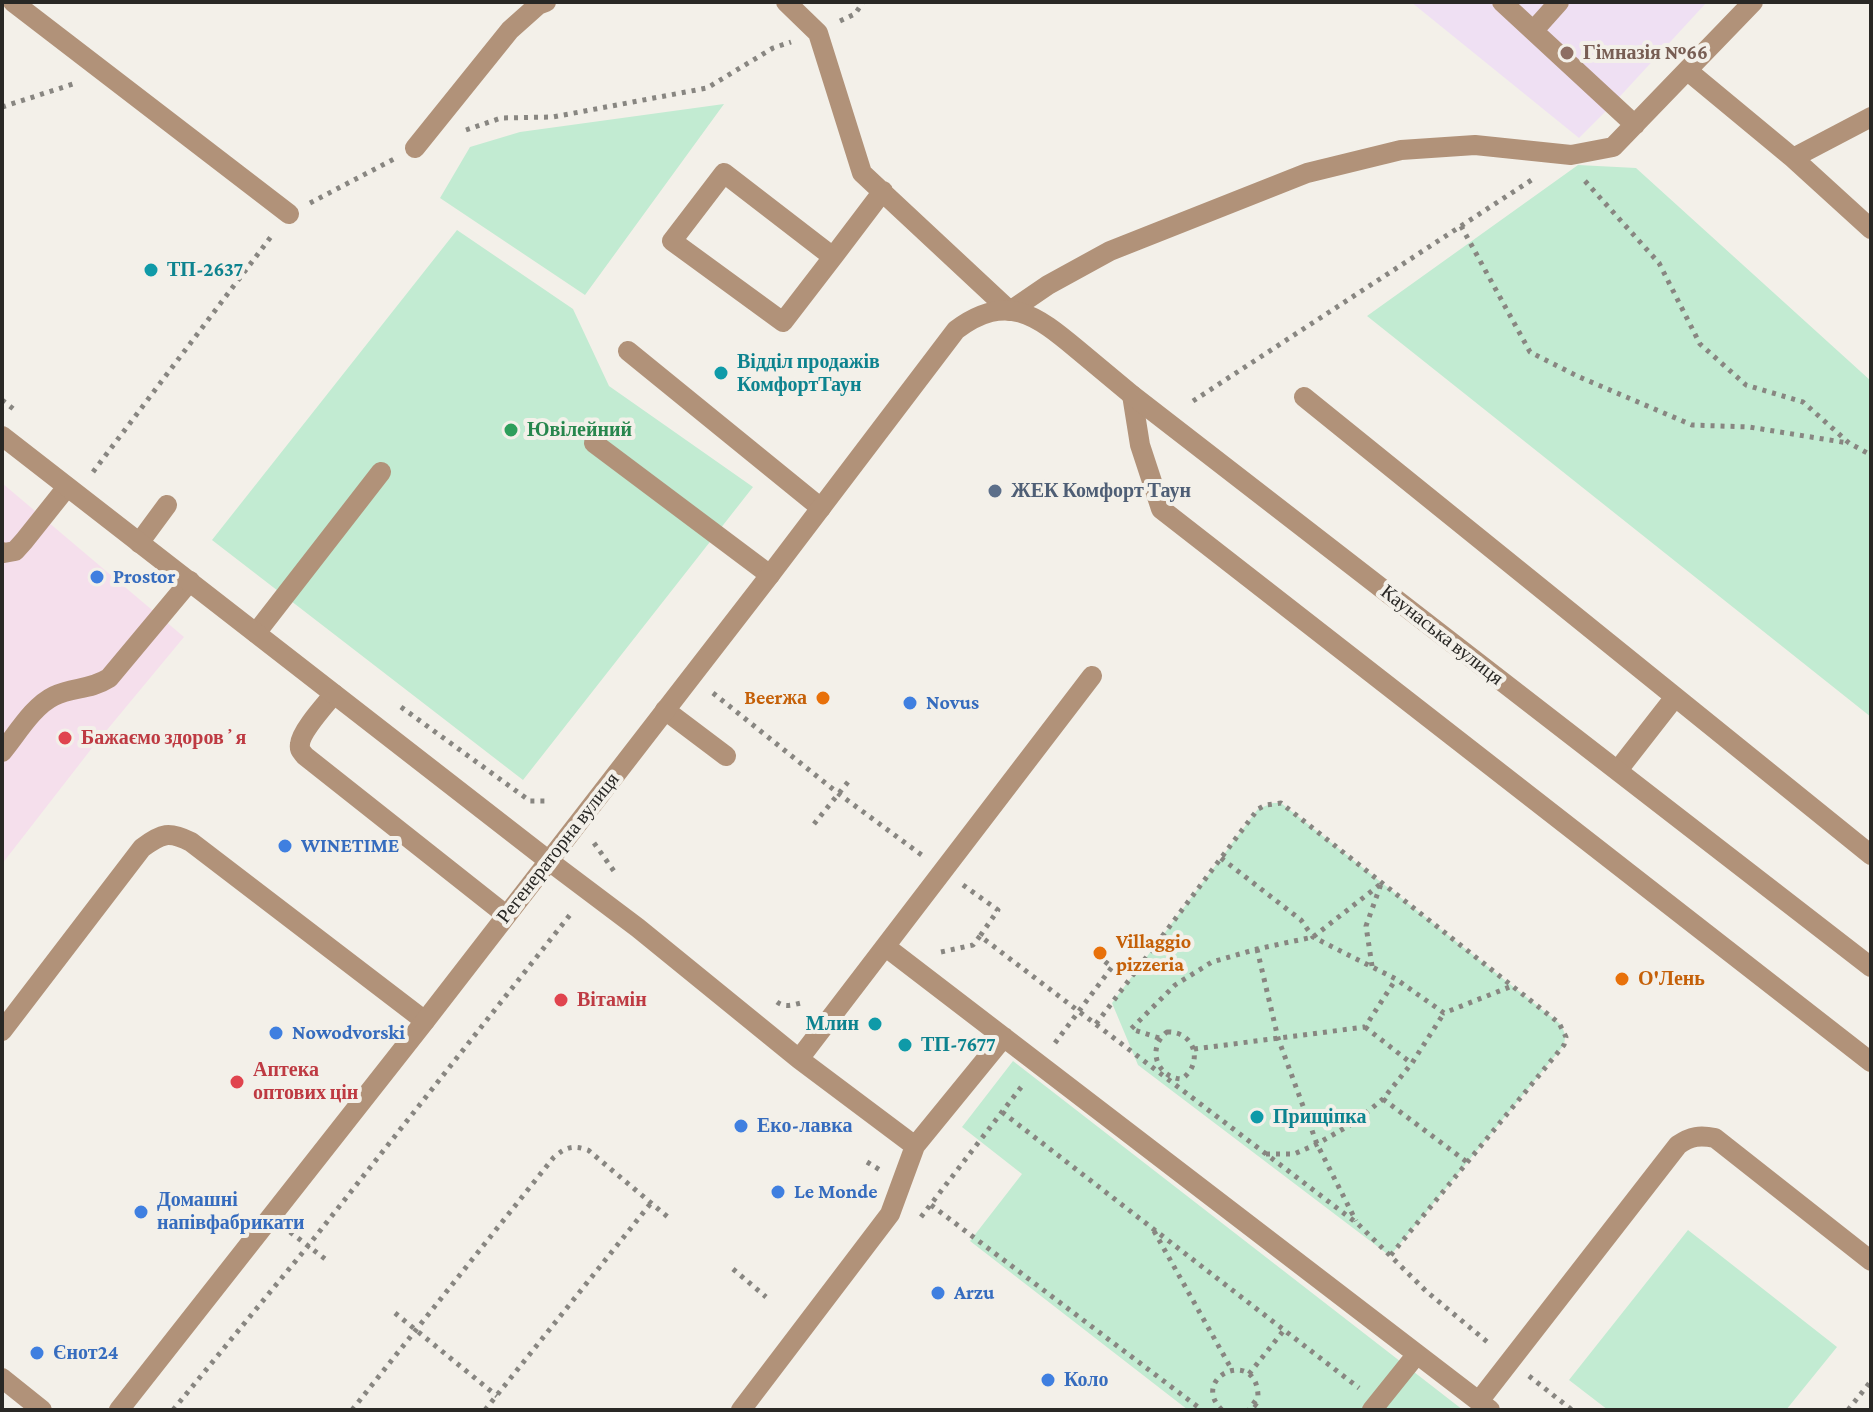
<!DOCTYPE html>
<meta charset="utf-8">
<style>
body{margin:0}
#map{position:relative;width:1873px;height:1412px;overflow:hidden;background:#f3f0e9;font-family:"Crimson Pro",serif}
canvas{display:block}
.frame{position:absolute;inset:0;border:4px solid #292825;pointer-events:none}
</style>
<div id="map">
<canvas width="1873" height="1412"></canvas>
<div class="frame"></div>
</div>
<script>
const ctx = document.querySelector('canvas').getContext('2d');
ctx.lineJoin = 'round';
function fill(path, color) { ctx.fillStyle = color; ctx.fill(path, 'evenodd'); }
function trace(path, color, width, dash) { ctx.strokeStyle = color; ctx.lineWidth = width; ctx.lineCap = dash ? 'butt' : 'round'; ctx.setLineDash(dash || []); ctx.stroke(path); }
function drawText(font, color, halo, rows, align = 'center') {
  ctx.font = font + ' "Crimson Pro",serif'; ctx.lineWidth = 8; ctx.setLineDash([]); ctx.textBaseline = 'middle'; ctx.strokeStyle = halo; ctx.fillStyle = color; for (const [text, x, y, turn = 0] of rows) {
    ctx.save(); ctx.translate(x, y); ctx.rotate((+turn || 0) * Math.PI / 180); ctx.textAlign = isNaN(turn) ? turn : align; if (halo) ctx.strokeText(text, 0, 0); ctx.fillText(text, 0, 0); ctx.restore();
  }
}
const industrial = new Path2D(`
 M2 483 184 637 92 748 2 864Z`);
const education = new Path2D(`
 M1411 2H1707L1612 105 1579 138Z`);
const green = new Path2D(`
 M724 104 585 295 440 198 470 147 520 132Z
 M1578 165 1636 168 1871 381V717L1367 316Z
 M457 230 573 309 609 386 753 487 523 780 212 540Z
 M1273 803H1281L1559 1023C1565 1031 1566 1036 1564 1045L1390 1256 1138 1065 1112 1003 1258 809Z
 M1013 1061 1463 1410H1188L970 1241 1022 1174 962 1127Z
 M1688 1230 1837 1347 1786 1410H1608L1569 1380Z`);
const path = new Path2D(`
 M840 21 855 14 863 2
 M2 107 73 84
 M466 130 501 118 553 117 707 88 773 48 791 42
 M1585 181 1659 263 1700 344 1746 385 1803 402 1849 443 1871 455
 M310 203 394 159
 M1461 226 1530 352 1577 376 1692 425 1749 427 1848 443
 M2 400 16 411
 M1193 401 1533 179
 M93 472 273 234
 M713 693 839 794 923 856
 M401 707 530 801H549
 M814 824 848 782
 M594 843 616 874
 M1221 858 1301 920 1313 937 1396 979 1444 1013 1512 986
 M963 885 998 910 980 936
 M1257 949 1278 1038 1317 1144 1356 1221
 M941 952 973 945 980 936 1358 1224 1426 1291 1491 1345
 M1372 966 1366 926 1381 884
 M777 1002C785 1008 792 1005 801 1003L805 1006
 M1096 1024 1258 809 1266 805 1281 803 1559 1023 1566 1037 1564 1045 1390 1256
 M1365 1027 1411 1063
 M1167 1032C1195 1031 1204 1063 1182 1079 1157 1078 1146 1048 1167 1032Z
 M1159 1038 1131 1029 1175 985 1212 962 1257 949 1313 937 1382 883
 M1055 1043 1112 967 1103 960
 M1194 1049 1365 1027 1396 979
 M1383 1099 1467 1162
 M1002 1112 1359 1388
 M1266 1154H1294L1317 1144 1355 1122 1383 1099 1412 1063 1444 1013
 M867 1162 880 1170
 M931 1205 1202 1410
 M921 1217 1022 1086
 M1154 1231 1232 1370
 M290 1232 329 1262
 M733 1269 766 1297
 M395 1313 497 1396
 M1249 1374 1284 1330
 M1529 1376 1572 1410
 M1254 1404 1262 1410
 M173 1410 308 1246 573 911
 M352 1410 554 1157C566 1147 573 1145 588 1150L669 1218
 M485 1410 651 1203
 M1222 1410C1188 1377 1258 1346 1258 1397L1249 1410
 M1848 1410 1871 1381`);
const lane = new Path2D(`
 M13 2 289 214
 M786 2 818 33 862 173 1010 311 1048 285 1110 251 1307 173 1401 150 1475 145 1571 155 1613 147 1753 2
 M1502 2 1635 125
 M1534 30 1559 2
 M1688 71 1793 158 1871 229
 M415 148 510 30 538 5 546 2
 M1793 158 1871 117
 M833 257 783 322 672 241 724 173 833 257 883 191
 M628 351 821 508
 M1132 395 1140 445 1161 509 1871 1062
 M1304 397 1871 855
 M594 443 770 575
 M139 543 167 505
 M2 552 4 553 15 551 24 541 67 487
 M256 633 381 472
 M334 694C325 705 301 731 300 744 299 750 301 751 305 756L506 915
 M665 710 726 756
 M2 752C17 734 33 706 54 696 73 687 90 690 109 678L190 581
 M1618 770 1675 697
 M549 861 638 928 799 1059 915 1146
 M886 947 1490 1410
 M2 1031 142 848C162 833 169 831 191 842L425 1021
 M799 1059 1092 676
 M2 1378 42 1410
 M1479 1401 1678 1145C1691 1136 1700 1135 1715 1138L1871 1261
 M741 1410 890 1214 915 1146 1004 1037
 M1372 1410 1417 1354`);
const street = new Path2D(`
 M2 436 549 861
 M119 1410 425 1021 770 575 956 330C1007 292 1036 315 1078 350 1096 365 1114 380 1132 395L1871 967`);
const markers = [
 [1567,53,8,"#8d6e63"],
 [151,270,8,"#0f9aa8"],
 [721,373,8,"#0f9aa8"],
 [511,430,8,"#2e9e5b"],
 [995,491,8,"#5c6f8a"],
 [97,577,8,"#3f7fe0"],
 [823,698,8,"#e8710a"],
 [910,703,8,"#3f7fe0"],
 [65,738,8,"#e0444e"],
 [285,846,8,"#3f7fe0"],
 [1100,953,8,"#e8710a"],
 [1622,979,8,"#e8710a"],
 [561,1000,8,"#e0444e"],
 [875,1024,8,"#0f9aa8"],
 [276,1033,8,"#3f7fe0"],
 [905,1045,8,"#0f9aa8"],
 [237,1082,8,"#e0444e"],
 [1257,1117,8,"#0f9aa8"],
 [741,1126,8,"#3f7fe0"],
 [778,1192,8,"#3f7fe0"],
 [141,1212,8,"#3f7fe0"],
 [938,1293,8,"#3f7fe0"],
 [37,1353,8,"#3f7fe0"],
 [1048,1380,8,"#3f7fe0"]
];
const educationNames = [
 ["Гімназія №66",1583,53]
];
const cultureNames = [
 ["ТП-2637",167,270],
 ["Відділ продажів",737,362],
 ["КомфортТаун",737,385],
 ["Млин",859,1024,"right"],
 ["ТП-7677",921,1045],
 ["Прищіпка",1273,1117]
];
const leisureNames = [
 ["Ювілейний",527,430]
];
const serviceNames = [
 ["ЖЕК Комфорт Таун",1011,491]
];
const shopNames = [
 ["Prostor",113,577],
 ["Novus",926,703],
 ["WINETIME",301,846],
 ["Nowodvorski",292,1033],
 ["Еко-лавка",757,1126],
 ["Le Monde",794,1192],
 ["Домашні",157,1200],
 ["напівфабрикати",157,1223],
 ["Arzu",954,1293],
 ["Єнот24",53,1353],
 ["Коло",1064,1380]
];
const streetNames = [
 ["Каунаська вулиця",1442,635,38],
 ["Регенераторна вулиця",558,848,-52]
];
const foodNames = [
 ["Beerжа",807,698,"right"],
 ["Villaggio",1116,942],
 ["pizzeria",1116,965],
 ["О'Лень",1638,979]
];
const healthNames = [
 ["Бажаємо здоровʼя",81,738],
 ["Вітамін",577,1000],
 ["Аптека",253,1070],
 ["оптових цін",253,1093]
];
fill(industrial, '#f5dfec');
fill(education, '#efe0f3');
fill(green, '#c2ebd2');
trace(path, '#888681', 5, [4, 6]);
trace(lane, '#b19279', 20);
trace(street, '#b19279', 20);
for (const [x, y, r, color] of markers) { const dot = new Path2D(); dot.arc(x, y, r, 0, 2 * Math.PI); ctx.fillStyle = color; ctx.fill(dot); trace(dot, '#f3f0e9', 3); }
drawText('bold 20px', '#785e54', '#f3f0e9', educationNames, 'left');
drawText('bold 20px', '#0d838f', '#f3f0e9', cultureNames, 'left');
drawText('bold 20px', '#27864d', '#f3f0e9', leisureNames, 'left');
drawText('bold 20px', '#4e5e75', '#f3f0e9', serviceNames, 'left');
drawText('bold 20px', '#366cbe', '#f3f0e9', shopNames, 'left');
drawText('20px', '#292825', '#f3f0e9', streetNames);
drawText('bold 20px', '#c56008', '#f3f0e9', foodNames, 'left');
drawText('bold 20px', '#be3a42', '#f3f0e9', healthNames, 'left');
</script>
